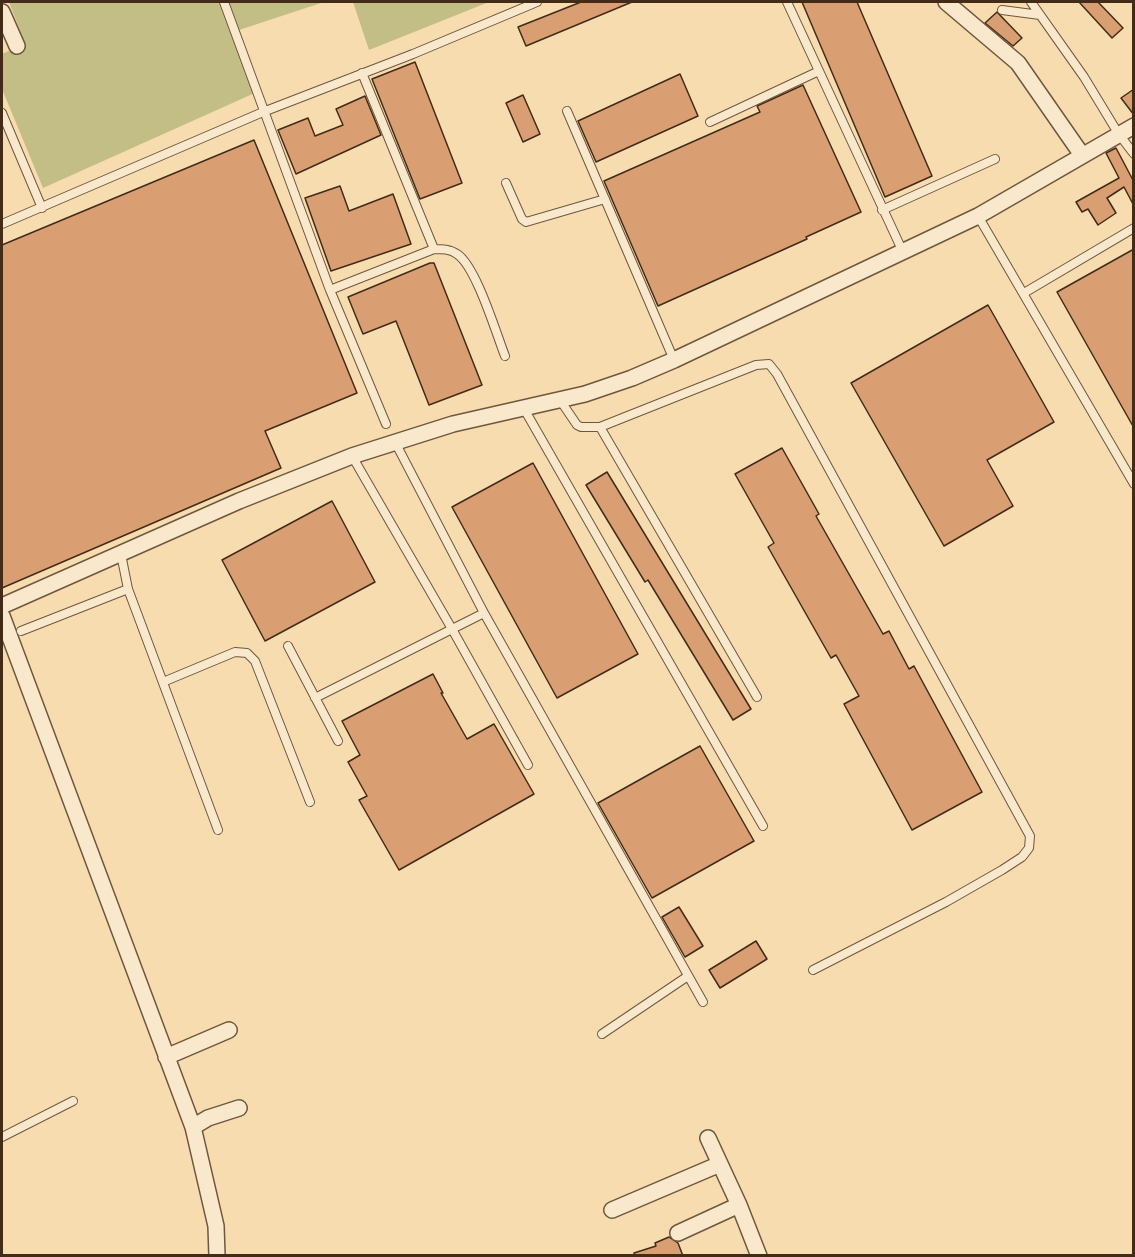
<!DOCTYPE html>
<style>
body{margin:0}
#map{position:relative;width:1135px;height:1257px;overflow:hidden;background:#f6dcaf;font-family:"EB Garamond",serif}
canvas{display:block}
.frame{position:absolute;inset:0;border:3px solid #422b17;pointer-events:none}
</style>
<div id="map">
<canvas width="1135" height="1257"></canvas>
<div class="frame"></div>
</div>
<script>
const ctx = document.querySelector('canvas').getContext('2d');
ctx.lineJoin = 'round';
function fill(path, color) { ctx.fillStyle = color; ctx.fill(path, 'evenodd'); }
function trace(path, color, width, dash) { ctx.strokeStyle = color; ctx.lineWidth = width; ctx.lineCap = dash ? 'butt' : 'round'; ctx.setLineDash(dash || []); ctx.stroke(path); }
const green = new Path2D(`
 M9 2H324L236 31 257 92 43 188 2 89V54L25 43Z
 M353 2H489L369 50Z`);
const building = new Path2D(`
 M581 2H632L526 46 518 27Z
 M802 2H857L932 176 885 197Z
 M1079 2H1098L1123 28 1112 38Z
 M997 12 1022 38 1013 46 985 23Z
 M415 62 462 183 420 199 372 79Z
 M680 74 698 116 596 162 578 121Z
 M803 85 861 212 806 237 807 239 658 306 604 181 760 112 757 106Z
 M1134 89V115L1121 98Z
 M523 95 540 134 523 142 506 103Z
 M365 96 381 135 296 174 278 130 308 118 315 136 343 125 336 109Z
 M254 140 357 393 265 431 281 468 2 588V245Z
 M1116 148 1134 182V206L1124 187 1107 198 1116 213 1098 225 1088 209 1082 212 1076 202 1119 178 1106 153Z
 M340 186 349 211 393 194 411 244 331 271 305 198Z
 M1134 249V428L1057 292Z
 M430 263H434L482 385 429 405 396 321 363 334 348 297Z
 M988 305 1054 422 987 460 1013 506 944 546 851 383Z
 M782 448 819 514 816 516 883 634 889 631 909 669 914 666 982 792 912 830 844 704 859 696 836 655 831 658 768 547 774 543 735 474Z
 M533 463 638 654 557 698 452 507Z
 M607 472 751 709 733 720 648 580 645 582 586 485Z
 M332 501 375 582 265 641 222 560Z
 M433 674 443 693H441L467 739 494 724 534 794 399 870 359 800 367 796 348 762 360 755 342 721Z
 M700 746 754 841 652 898 598 803Z
 M679 907 703 946 685 957 662 917Z
 M756 941 767 959 720 988 709 970Z
 M669 1237 678 1243 683 1256H634V1253L656 1246 655 1243Z`);
const lane = new Path2D(`
 M224 2 330 290 386 424
 M787 2 903 252
 M1031 2 1084 77 1118 133 1134 154
 M1002 10 1040 15
 M567 111 674 360
 M2 113 42 208
 M710 122 819 71
 M506 183 522 219 526 222 605 199
 M882 210 995 159
 M978 216 1134 484
 M2 224 263 112 413 54 537 2
 M434 249C442 249 450 249 457 254 476 266 496 333 505 356
 M330 290 434 249 362 73
 M1024 293 1134 228
 M560 400 577 425 581 427H600L756 365 769 364 777 374 1030 836 1029 848 1022 857 1002 870 946 902 813 970
 M523 407 763 826
 M600 427 757 697
 M395 442 484 613 703 1002
 M352 456 452 629 528 765
 M121 554 128 589 218 830
 M21 631 128 589
 M288 646 338 741
 M163 682 235 652 247 653 255 661 310 802
 M315 698 484 613
 M602 1034 688 976
 M2 1137 73 1101`);
const street = new Path2D(`
 M946 2 1018 63 1082 155
 M2 12 17 46
 M2 606 239 501 352 456 453 424 585 394 632 378 674 360 978 216 1134 126
 M2 616 193 1127
 M166 1057 229 1030
 M708 1138 739 1205 759 1256
 M612 1210 720 1164
 M678 1233 739 1205
 M217 1256 216 1226 193 1127 208 1118 239 1108`);
fill(green, '#c3be86');
fill(building, '#da9e73');
trace(building, '#422b17', 1.5);
trace(lane, '#6f573d', 10);
trace(street, '#6f573d', 18);
trace(lane, '#f9e8cb', 8);
trace(street, '#f9e8cb', 15);
</script>
